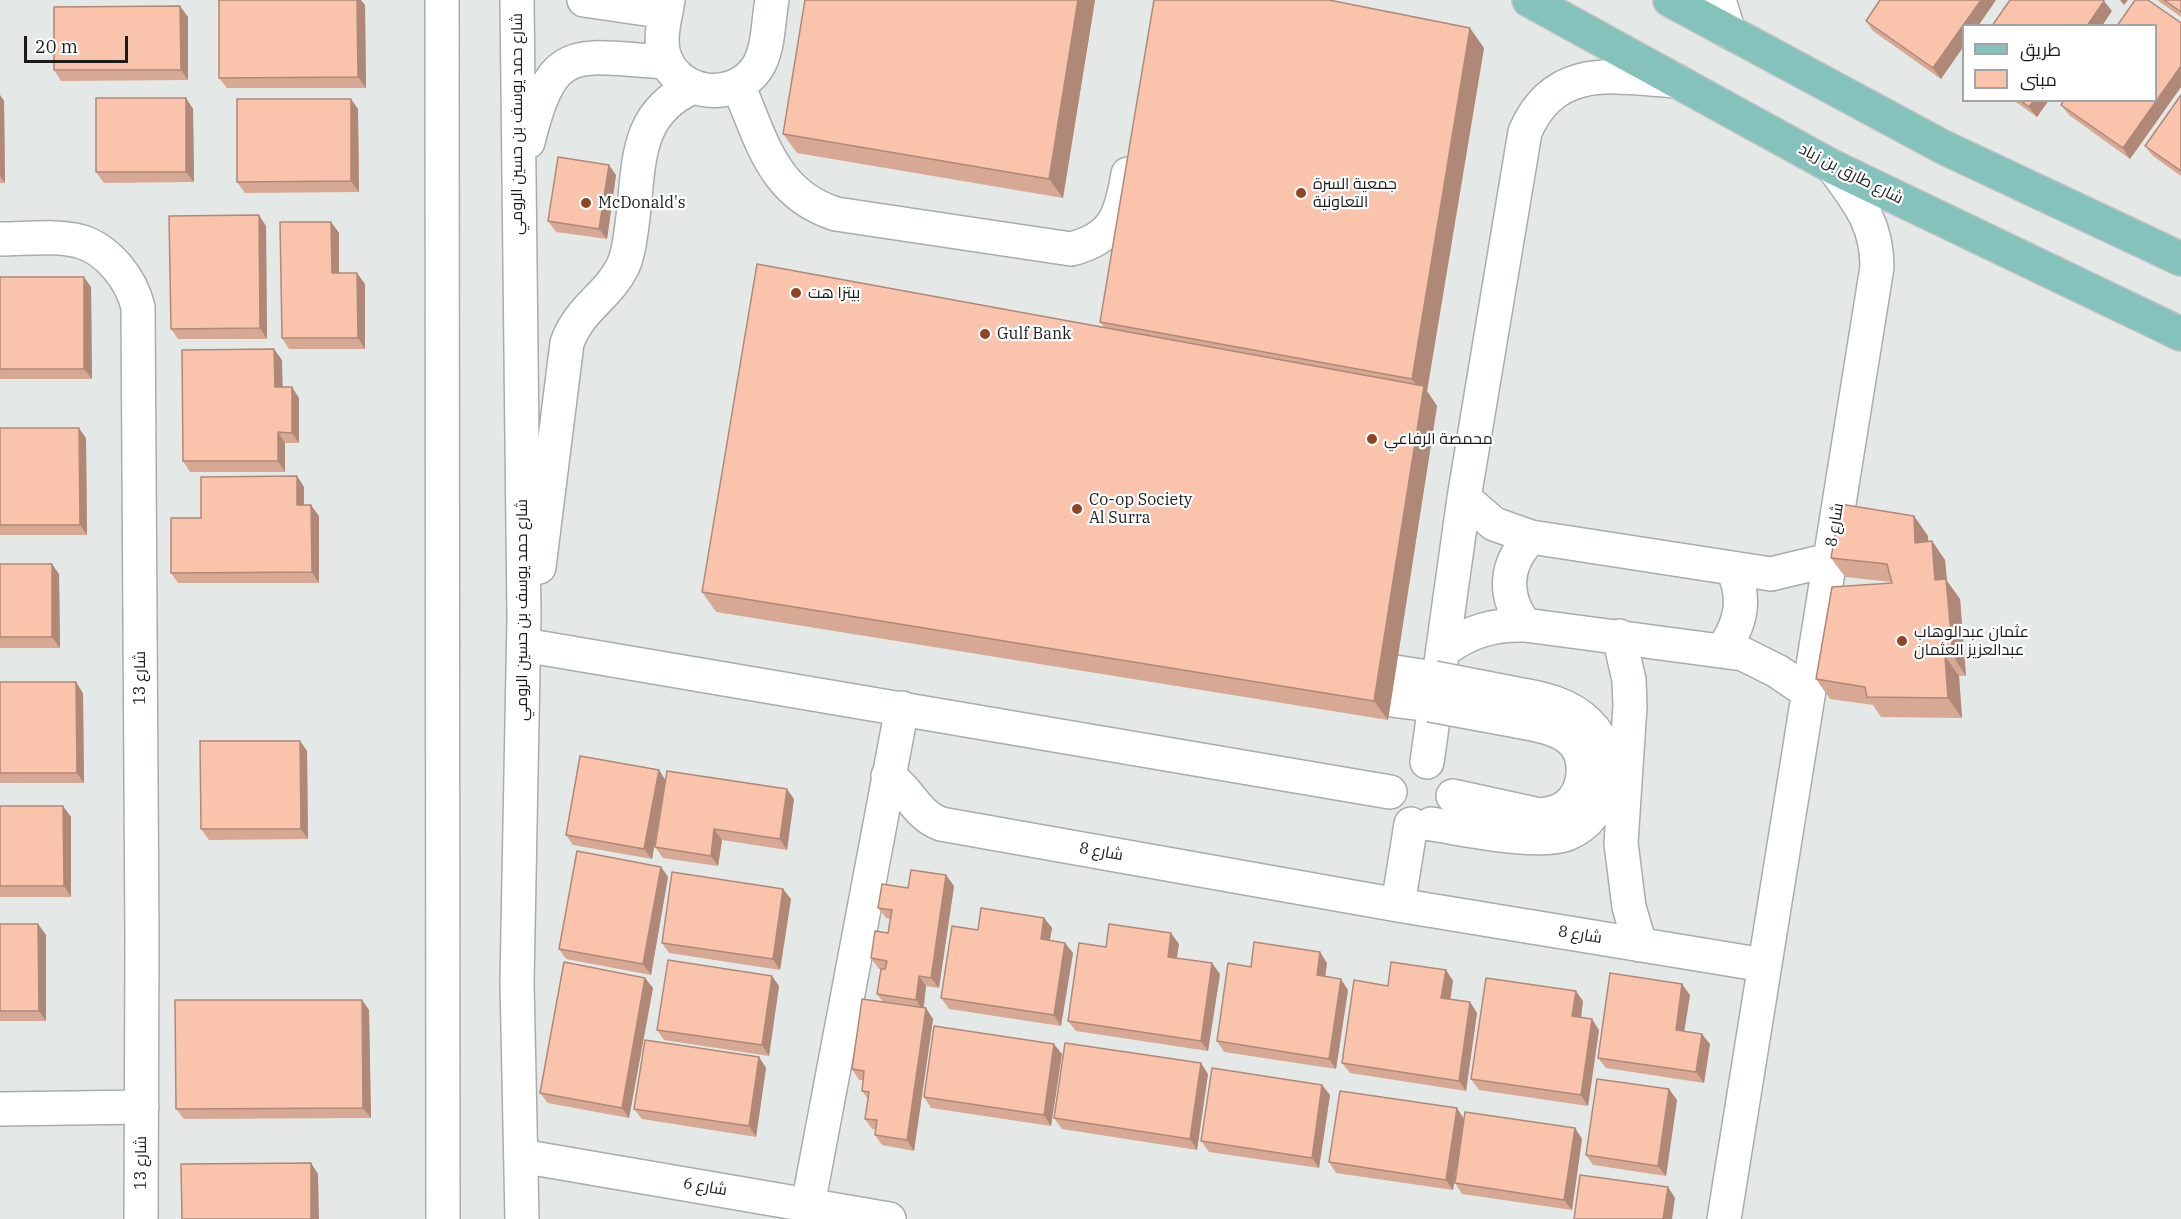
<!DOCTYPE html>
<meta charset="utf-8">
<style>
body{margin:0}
#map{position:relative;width:2181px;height:1219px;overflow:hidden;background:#e4e9e8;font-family:"IBM Plex Serif",Cairo,serif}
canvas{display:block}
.legend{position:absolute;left:1962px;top:24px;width:195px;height:78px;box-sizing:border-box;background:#fff;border:2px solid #a3a4a4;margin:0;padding:8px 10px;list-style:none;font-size:18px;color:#1a1b1b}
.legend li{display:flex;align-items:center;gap:12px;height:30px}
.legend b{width:30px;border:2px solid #a3a4a4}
.scale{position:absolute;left:24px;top:36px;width:104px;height:27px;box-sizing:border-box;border:3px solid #1a1b1b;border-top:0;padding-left:8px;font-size:18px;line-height:21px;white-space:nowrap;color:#1a1b1b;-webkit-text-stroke:4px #fff;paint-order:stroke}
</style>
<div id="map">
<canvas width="2181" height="1219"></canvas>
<ul class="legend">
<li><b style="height:8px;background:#86c2bc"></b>طريق</li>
<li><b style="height:16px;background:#fac3ac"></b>مبنى</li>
</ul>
<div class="scale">20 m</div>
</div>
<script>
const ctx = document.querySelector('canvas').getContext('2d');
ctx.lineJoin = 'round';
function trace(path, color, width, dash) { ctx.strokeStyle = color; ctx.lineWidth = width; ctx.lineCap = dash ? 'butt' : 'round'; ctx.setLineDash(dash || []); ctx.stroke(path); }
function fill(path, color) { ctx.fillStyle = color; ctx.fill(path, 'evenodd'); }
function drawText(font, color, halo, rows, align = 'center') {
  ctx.font = font + ' "IBM Plex Serif",Cairo,serif'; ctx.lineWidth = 4.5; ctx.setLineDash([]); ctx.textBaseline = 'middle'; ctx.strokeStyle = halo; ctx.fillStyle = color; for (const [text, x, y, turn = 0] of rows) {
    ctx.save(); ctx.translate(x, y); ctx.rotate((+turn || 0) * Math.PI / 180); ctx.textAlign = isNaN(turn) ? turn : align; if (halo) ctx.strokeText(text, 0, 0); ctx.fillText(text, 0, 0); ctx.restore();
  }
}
const minor = new Path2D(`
 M442 0 443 1219
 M517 0 524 617 517 982 522 1219
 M584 0 666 12
 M668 0C665 18 659 38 664 55 677 96 733 103 757 68 769 50 768 21 772 0
 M1719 0 1729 32
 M738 85C762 141 773 194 836 214L1071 249C1115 238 1121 215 1128 174
 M528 142C553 40 575 57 667 62
 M0 239C25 239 54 235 79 241 108 249 131 279 138 307L142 940 141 1219
 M1464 498 1494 524 1531 537 1771 574 1829 560
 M539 567 567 343C580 307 608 297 623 266 629 253 630 239 632 225 640 168 632 114 693 87
 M1525 625C1502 595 1505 564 1531 537
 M1619 636 1629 680 1630 706 1621 843 1629 907 1640 945
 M524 645 1390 792
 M1445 649C1471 631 1494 624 1525 625L1743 654 1777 671 1808 692
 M1722 650C1741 625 1747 598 1732 568
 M1395 672 1434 678
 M1391 700 1430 705
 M1427 762 1464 498 1525 132C1555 62 1614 77 1677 81
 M888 776C910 790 916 815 941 824L1398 905 1764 965
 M1453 796 1540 815C1550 814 1559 812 1567 806 1586 791 1590 756 1570 739 1556 727 1535 725 1517 721
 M1431 824C1465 829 1537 845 1567 834 1610 817 1621 754 1588 723 1569 704 1542 698 1517 694
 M1398 905 1411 824
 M0 1109 142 1107
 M521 1156 889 1219
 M808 1205 902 708
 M1724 1219 1877 267C1877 223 1858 201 1833 167`);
const major = new Path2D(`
 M1529 0 1833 167 2181 334
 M1670 0 1943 147 2181 259`);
const minorBridge = new Path2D(`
 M1434 678 1517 694
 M1430 705 1517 721`);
const wall = new Path2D(`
 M805 0H1095L1063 198 797 153 783 134Z
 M1996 0 1978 26H1964L1941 79 1873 31 1866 21Z
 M2157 0H2181V17Z
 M365 5 366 88H227L219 78Z
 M188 17V80L61 81 54 70Z
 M2181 23V87L2130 159 2069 115 2061 105Z
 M1484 48 1427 391 1437 406 1388 720 716 612 702 592 1104 327 1100 322Z
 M0 95 4 101 5 183H0Z
 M2181 95V176L2153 156 2145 146Z
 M186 98 193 109 194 182 104 183 96 172Z
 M351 99 358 109 359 192 245 193 237 182Z
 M2013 100H2049L2037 117Z
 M616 175 607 239 556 232 548 221Z
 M331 222 339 233V273L365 284V349H289L282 338Z
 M266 226 267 339H178L171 329Z
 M0 277 91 287 92 379H0Z
 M282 360V387L299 398V443H285V472H190L183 461Z
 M0 428 86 438 87 535H0Z
 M297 476 304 487V505L319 516V583H178L171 573 201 518Z
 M1914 516 1928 536V541H1932L1945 560 1947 581 1960 599 1966 676H1959L1962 718 1881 717 1873 705 1830 699 1816 679 1892 583V582L1845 577 1831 558Z
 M0 564 59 574 60 648H0Z
 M0 682 83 693 84 783H0Z
 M300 741 307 751 308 839 209 840 201 829Z
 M659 770 665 780 794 799 787 850 722 840 718 866 663 858 655 847 661 808 652 859 573 845 566 835Z
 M0 806H63L71 817V897H0Z
 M661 867 668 877 651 975 566 959 559 949Z
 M946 875 954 886 939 988 926 986 924 1008H926L933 1019 914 1151 882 1145 875 1135 876 1130 872 1129 865 1119 868 1099 862 1091 863 1080H859L852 1069 883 1002 877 994 881 969H879L871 958 888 933 890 919 886 918 878 908 908 888Z
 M783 889 791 899 780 970 669 953 662 943Z
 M1044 918 1052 928 1050 940 1065 943 1073 953 1061 1026 949 1009 941 998 978 930Z
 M0 924H38L46 935V1021H0Z
 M1179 944 1177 958 1220 974 1208 1051 1076 1031 1068 1021 1106 947Z
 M1327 963 1325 976 1348 990 1336 1069 1224 1052 1217 1041 1251 967Z
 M1446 970 1453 981 1450 999 1470 1002 1477 1013 1466 1091 1350 1073 1342 1063 1388 986Z
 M645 978 653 988 629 1118 548 1103 540 1093Z
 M779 986 769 1056 664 1040 657 1030Z
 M1690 995 1684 1031 1710 1044 1704 1083 1606 1068 1598 1058Z
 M362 1000 369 1010 371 1118 184 1119 176 1109Z
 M1583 1001 1581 1017 1599 1030 1588 1106 1479 1090 1471 1079Z
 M1062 1054 1051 1126 931 1108 924 1097Z
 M759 1057 766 1068 756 1137 642 1119 634 1109Z
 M1208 1074 1197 1150 1062 1129 1054 1118Z
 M1322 1085 1330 1095 1319 1168 1209 1152 1201 1141Z
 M1677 1100 1666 1176 1593 1165 1586 1155Z
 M1464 1119 1575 1128 1582 1139 1572 1210 1462 1194 1455 1183 1460 1149 1453 1190 1336 1173 1329 1162Z`);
const shadedWall = new Path2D(`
 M357 0H361L365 5 366 88 358 77Z
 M1078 0H1095L1063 198 1049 179Z
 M1981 0H1996L1978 26H1964V46L1941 79 1933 68Z
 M2120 0H2128L2124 5Z
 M2104 1 2112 11 2102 26H2087Z
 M180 6 188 17V80L181 70Z
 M1470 28 1484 48 1427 391 1437 406 1388 720 1374 701 1422 394 1412 379Z
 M2181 66V87L2130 159 2123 148Z
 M0 95 4 101 5 183 0 176Z
 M186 98 193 109 194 182 186 172Z
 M351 99 358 109 359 192 351 181Z
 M2034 100H2049L2037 117 2029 107Z
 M609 165 616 175 607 239 599 229Z
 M259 215 266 226 267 339 260 328Z
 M331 222 339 233V284L332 273Z
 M357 273 365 284V349L358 338Z
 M84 277 91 287 92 379 84 369Z
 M274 349 282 360 283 397 275 387Z
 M292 387 299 398V443L292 433Z
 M79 428 86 438 87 535 80 525Z
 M278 432 285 443V472L278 461Z
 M297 476 304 487V516L297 505Z
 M311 505 319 516V583L312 572Z
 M1914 516 1928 536 1929 563 1915 543Z
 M1932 541 1945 560 1947 581 1960 599 1966 676 1953 656 1935 580Z
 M52 564 59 574 60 648 52 637Z
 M1945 656 1959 676 1962 718 1948 698Z
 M76 682 83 693 84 783 77 773Z
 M300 741 307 751 308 839 301 829Z
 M659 770 666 781 652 859 644 849Z
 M787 789 794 799 787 850 780 839Z
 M63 806 71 817V897L64 886Z
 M714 829 722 840 718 866 711 856Z
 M661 867 668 877 651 975 643 964Z
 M946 875 954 886 939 988 931 978Z
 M783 889 791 899 780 970 773 959Z
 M1044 918 1052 928 1048 950 1041 939Z
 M38 924 46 935V1021L39 1011Z
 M1171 933 1179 944 1175 967 1168 957Z
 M1065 943 1073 953 1061 1026 1054 1015Z
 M1320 952 1327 963 1324 986 1317 975Z
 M1212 963 1220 974 1208 1051 1201 1041Z
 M1446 970 1453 981 1449 1008 1441 998Z
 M772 976 779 986 769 1056 762 1045Z
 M919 976 926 986 923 1010 916 1000Z
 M645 978 653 988 629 1118 622 1108Z
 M1341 979 1348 990 1336 1069 1329 1059Z
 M1682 984 1690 995 1683 1040 1676 1030Z
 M1576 991 1583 1001 1580 1026 1572 1016Z
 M362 1000 369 1010 371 1118 363 1108Z
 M1470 1002 1477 1013 1466 1091 1459 1081Z
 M926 1008 933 1019 914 1151 907 1140Z
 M1592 1019 1599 1030 1588 1106 1581 1095Z
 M1702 1034 1710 1044 1704 1083 1696 1072Z
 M1054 1044 1062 1054 1051 1126 1044 1115Z
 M759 1057 766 1068 756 1137 749 1126Z
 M1201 1063 1208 1074 1197 1150 1190 1139Z
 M1322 1085 1330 1095 1319 1168 1312 1158Z
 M1669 1089 1677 1100 1666 1176 1658 1166Z
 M1457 1108 1464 1119 1453 1190 1446 1180Z
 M1575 1128 1582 1139 1572 1210 1564 1200Z
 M311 1163 318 1174 319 1219H311Z
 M1668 1187 1675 1198 1672 1219H1663Z`);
const building = new Path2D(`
 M219 0H357L358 77 219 78Z
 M805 0H1078L1049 179 783 134Z
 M1154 0H1329L1470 28 1412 379 1100 322Z
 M1880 0H1981L1933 68 1866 21Z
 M2010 0H2103L2104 1 2087 26H1992Z
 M2135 0H2148L2181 23V66L2123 148 2061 105 2064 100H2156V26H2117Z
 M2164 0H2181V12Z
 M180 6 181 70H54V7Z
 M2181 95V171L2145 146Z
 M96 98H186V172H96Z
 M237 99H351V181L237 182Z
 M2020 100H2034L2029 107Z
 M558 157 609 165 599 229 548 221Z
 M259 215 260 328 171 329 169 216Z
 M280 222H331L332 273H357L358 338H282Z
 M757 264 1424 386 1374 701 702 592Z
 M0 277H84V369H0Z
 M274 349 275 387H292V433L278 432V461H183L182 350Z
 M0 428H79L80 525H0Z
 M297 476V505H311L312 572 171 573V518H201V477Z
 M1840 504 1914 516 1915 543 1932 541 1935 580 1946 579 1953 656H1945L1948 698 1867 697 1865 687 1816 679 1832 587 1892 583 1887 564 1831 558Z
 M0 564H52V637H0Z
 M0 682H76L77 773H0Z
 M200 741H300L301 829H201Z
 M580 756 659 770 644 849 566 835Z
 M667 771 787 789 780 839 714 829 711 856 655 847Z
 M0 806H63L64 886H0Z
 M577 851 661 867 643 964 559 949Z
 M911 870 946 875 931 978 919 976 916 1000 877 994 881 969H885L887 961 871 958 875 931 888 933 892 910 878 908 882 884 908 888Z
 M672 872 783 889 773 959 662 943Z
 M981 908 1044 918 1041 939 1065 943 1054 1015 941 998 952 926 978 930Z
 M0 924H38L39 1011H0Z
 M1109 924 1171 933 1168 957 1212 963 1201 1041 1068 1021 1079 943 1106 947Z
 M1254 942 1320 952 1317 975 1341 979 1329 1059 1217 1041 1228 963 1251 967Z
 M668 960 772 976 762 1045 657 1030Z
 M564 962 645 978 622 1108 540 1093Z
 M1391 962 1446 970 1441 998 1470 1002 1459 1081 1342 1063 1354 980 1388 986Z
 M1610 973 1682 984 1676 1030 1702 1034 1696 1072 1598 1058Z
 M1486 978 1576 991 1572 1016 1592 1019 1581 1095 1471 1079Z
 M862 999 926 1008 907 1140 875 1135 877 1120 865 1119 869 1092 862 1091 864 1071 852 1069Z
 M175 1000H362L363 1108 176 1109Z
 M934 1026 1054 1044 1044 1115 924 1097Z
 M645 1040 759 1057 749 1126 634 1109Z
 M1065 1043 1201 1063 1190 1139 1054 1118Z
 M1212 1068 1322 1085 1312 1158 1201 1141Z
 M1597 1079 1669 1089 1658 1166 1586 1155Z
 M1340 1091 1457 1108 1446 1180 1329 1162Z
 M1465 1112 1575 1128 1564 1200 1455 1183Z
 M311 1163V1219H182L181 1164Z
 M1580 1175 1668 1187 1663 1219H1574Z`);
const markers = [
 [1301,193,6,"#8d4525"],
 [586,203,6,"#8d4525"],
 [796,293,6,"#8d4525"],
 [985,334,6,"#8d4525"],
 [1372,439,6,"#8d4525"],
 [1077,509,6,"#8d4525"],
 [1902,641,6,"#8d4525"]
];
const streetNames = [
 ["شارع حمد يوسف بن حسين الرومي",517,124,-90],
 ["شارع طارق بن زياد",1851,174,27],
 ["شارع 8",1835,525,-81],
 ["شارع حمد يوسف بن حسين الرومي",522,610,-90],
 ["شارع 13",140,678,-90],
 ["شارع 8",1101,852,10],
 ["شارع 8",1580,935,9],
 ["شارع 13",141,1163,-90],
 ["شارع 6",705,1187,10]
];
const poiNames = [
 ["جمعية السرة",1313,184],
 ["التعاونية",1313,202],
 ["McDonald's",598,203],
 ["بيتزا هت",808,293],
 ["Gulf Bank",997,334],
 ["محمصة الرفاعي",1384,439],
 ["Co-op Society",1089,500],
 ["Al Surra",1089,518],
 ["عثمان عبدالوهاب",1914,632],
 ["عبدالعزيز العثمان",1914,650]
];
trace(minor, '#a8adac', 36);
trace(major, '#c3c4c4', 36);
trace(minor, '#fff', 33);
trace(major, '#86c2bc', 33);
trace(minorBridge, '#a8adac', 36, []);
trace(minorBridge, '#fff', 33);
fill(wall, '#d7a894');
fill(shadedWall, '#af8878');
fill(building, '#fac3ac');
trace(building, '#af8878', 1.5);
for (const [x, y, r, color] of markers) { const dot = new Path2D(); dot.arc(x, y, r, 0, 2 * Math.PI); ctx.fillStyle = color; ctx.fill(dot); trace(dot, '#fff', 2); }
drawText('16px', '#1a1b1b', '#fff', streetNames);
drawText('16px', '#1a1b1b', '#fff', poiNames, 'left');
</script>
